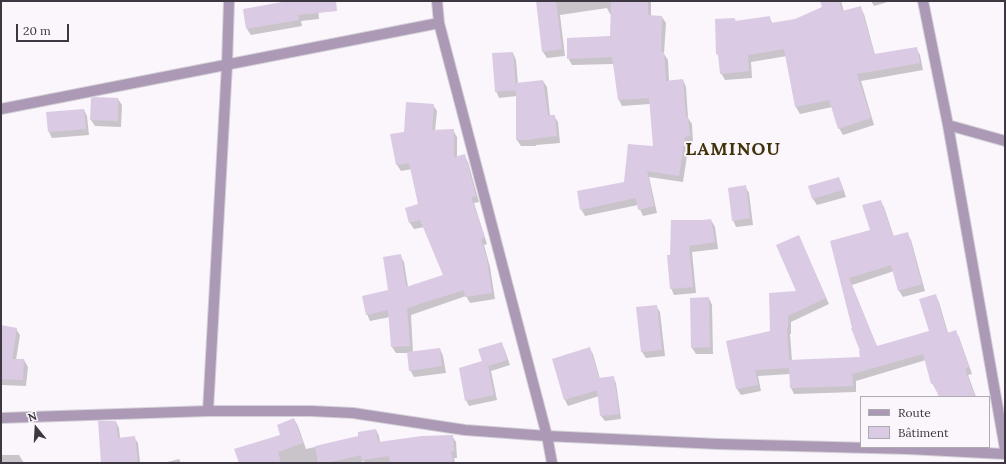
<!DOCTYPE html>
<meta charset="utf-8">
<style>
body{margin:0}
#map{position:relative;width:1006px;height:464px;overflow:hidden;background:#faf6fc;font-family:Lora,serif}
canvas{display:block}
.frame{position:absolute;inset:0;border:2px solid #3d3741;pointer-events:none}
.legend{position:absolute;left:860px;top:396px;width:130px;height:52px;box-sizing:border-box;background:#faf6fc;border:1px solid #aeaab1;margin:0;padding:5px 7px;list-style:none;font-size:12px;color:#3d3741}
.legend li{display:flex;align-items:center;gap:8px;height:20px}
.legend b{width:20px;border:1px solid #aeaab1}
.north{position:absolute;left:16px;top:408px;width:40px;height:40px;-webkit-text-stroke:3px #faf6fc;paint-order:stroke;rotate:342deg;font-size:11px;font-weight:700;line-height:16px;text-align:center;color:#3d3741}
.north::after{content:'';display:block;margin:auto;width:14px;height:18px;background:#3d3741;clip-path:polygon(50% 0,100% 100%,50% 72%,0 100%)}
.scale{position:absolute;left:16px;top:24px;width:53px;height:18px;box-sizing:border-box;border:2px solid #3d3741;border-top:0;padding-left:5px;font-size:12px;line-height:14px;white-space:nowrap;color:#3d3741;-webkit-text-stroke:3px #faf6fc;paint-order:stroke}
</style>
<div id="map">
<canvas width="1006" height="464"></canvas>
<div class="frame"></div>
<ul class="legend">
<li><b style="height:5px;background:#ab99b5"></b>Route</li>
<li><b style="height:11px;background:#dbcae4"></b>Bâtiment</li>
</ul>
<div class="north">N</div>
<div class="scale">20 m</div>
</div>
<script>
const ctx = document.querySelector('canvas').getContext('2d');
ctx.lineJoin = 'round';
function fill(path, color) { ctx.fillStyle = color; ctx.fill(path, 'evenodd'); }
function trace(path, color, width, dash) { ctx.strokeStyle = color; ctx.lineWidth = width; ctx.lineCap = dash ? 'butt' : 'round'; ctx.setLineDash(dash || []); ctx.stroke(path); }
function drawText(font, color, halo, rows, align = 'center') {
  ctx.font = font + ' Lora,serif'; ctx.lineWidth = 4; ctx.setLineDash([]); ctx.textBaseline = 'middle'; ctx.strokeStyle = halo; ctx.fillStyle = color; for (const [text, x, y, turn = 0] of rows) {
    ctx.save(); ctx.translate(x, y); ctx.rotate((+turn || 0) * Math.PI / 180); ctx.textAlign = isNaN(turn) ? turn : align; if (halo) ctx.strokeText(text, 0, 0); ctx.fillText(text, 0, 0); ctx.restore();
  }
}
const shadow = new Path2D(`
 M293 1H318L319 19 301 21 302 26 251 35 247 29Z
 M537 1H651V16L662 17 666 23 664 54 668 60 669 81 683 80 686 87 688 118 692 124 693 143H689L683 182 649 177 657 213 643 216 638 205 585 216 581 209 625 183 654 147 650 104 622 106 619 100 614 64 572 65 568 58 611 37 612 14H610L607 8 560 15 565 56 547 58 543 52Z
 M821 1H841L844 12 860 7 864 14 875 55 916 48 920 55 923 70 861 81 874 125 843 135 839 128 832 107 800 114 796 107 787 56 751 62 752 78 725 80 721 73 720 58 717 54 716 20 735 19 736 22 769 17 773 24 795 20 823 7Z
 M871 1H891L874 6Z
 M513 53 516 60 518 84 543 81 547 87 550 116H554L558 122 560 143 536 145V146H521L517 140V96L499 98 496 91Z
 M118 99 122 105 121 127 95 126 91 120Z
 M433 105 437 111 435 131 453 130 457 137V157L464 155 468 162 479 202 474 203 487 244 484 245 490 267 495 299 470 303 466 296 411 315 413 353 440 349 443 356 446 373 414 377 410 370 408 353H396L392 347 390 317 370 321 367 314 389 291 400 255 404 262 408 287 444 275 424 227 414 229 410 223 406 209 419 205 412 169 401 171 397 165 392 135 405 132Z
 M84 110 87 116 89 135 52 138 49 132Z
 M839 178 842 185 846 197 817 205 813 199 809 187Z
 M745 186 749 193 753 225 736 227 733 220Z
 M880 201 884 207 894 237 907 234 911 240 925 291 903 297 899 291 894 271 852 285 877 347 930 331 936 296 939 302 948 333 955 331 959 337 972 374 968 375 976 397H940L932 383 926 360 856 381V392L794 394 791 388 790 374 758 376 761 391 741 395 737 389 771 332 798 292 799 236 829 304 791 322V334H790L792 361 862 358V351L831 242 872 231Z
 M711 220 715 227 718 249 692 252 696 293 674 295 671 288V256Z
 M709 298 712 305 713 354H696L692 348Z
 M656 306 660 312 665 356 646 358 642 352Z
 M1 326 16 329 20 335 16 360H24L28 367 26 386 1 385Z
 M501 343 504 348 510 365 491 371 497 400 469 406 466 400Z
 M590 349 593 354 600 379 613 377 616 383 621 419 605 421 601 416 599 396 568 406 565 400Z
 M294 419 298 426 306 449 360 437 376 430 379 436 380 443 452 436 456 442 457 458H454L455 463H365L364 461 357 463H239L235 449 282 435Z
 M116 422 119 428 120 438 134 437 138 443 140 463H102Z
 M1 455H19L24 463H1Z
 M179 459 181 463H164Z`);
const building = new Path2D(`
 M288 1H336L337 11 298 15 299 20 246 29 243 9Z
 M536 1H556L562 49 542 52Z
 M611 1H648V15L662 16 661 52H664L666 81 683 79 686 117 688 116 690 136 685 137 679 176 647 171 654 206 638 210 636 198 580 210 577 191 624 182 628 144 653 146 649 98 618 100 612 57 567 59V38L610 36Z
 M820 1H839L842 11 861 6 874 54 917 47 920 63 857 74 871 118 838 129 829 100 795 107 784 49 748 55 749 71 720 74 718 54H716L715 19 735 18V21L770 16 771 23 795 19 822 7Z
 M513 52 516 90 495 92 492 53Z
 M543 80 548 115H555L557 136 532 139V140H516V83Z
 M94 97 118 98V121L90 120 91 98Z
 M406 102 434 104 432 130 454 129V157L465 154 476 196 471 197 485 237 481 239 487 260 492 293 465 297 464 290 407 308 410 346 391 347 388 310 366 315 362 296 388 290 383 257 401 254 406 287 443 275 420 220 409 223 405 208 418 204 409 163 396 165 390 134 404 132Z
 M84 109 86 129 48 132 46 112Z
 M839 177 843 190 812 199 808 186Z
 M746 185 750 218 732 221 728 188Z
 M881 200 893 236 908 232 922 284 898 291 891 265 849 278 877 346 929 331 919 299 936 294 947 333 956 330 969 367 965 369 975 397H939L933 383 931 384 923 354 852 374 853 386 790 388 789 368 755 370 758 385 736 389 726 341 770 331 769 293 796 291 776 245 799 235 826 298 788 316V328H787L789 360 860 357 859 351H860L851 328H852L830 241 870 230 862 205Z
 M711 219 715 242 689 246 693 287 670 289 667 255H670L671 220H702Z
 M709 297 710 347 691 348 690 298Z
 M657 305 662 350 641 352 636 307Z
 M1 325 17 328 12 359H24L23 380 1 379Z
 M502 342 507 360 488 366 494 395 465 401 459 368 482 361 478 349Z
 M590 347 599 378 614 376 619 414 600 416 597 390 564 400 552 359Z
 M440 348 442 366 409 371 407 352Z
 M294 418 303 443 278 452 281 463H239L234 449 280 435 277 425Z
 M98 421H116L118 438 135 436 138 463H101Z
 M376 429 378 442 422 436 453 435 454 451 451 452 453 463H390L389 456 362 460 361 455 326 463H318L315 446 358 436V432Z`);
const minor = new Path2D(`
 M437 1 439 23 547 436 552 463
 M923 1 948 125 1005 449
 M1 109 439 23
 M948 125 1005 141
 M208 411 227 65 229 1
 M1 418 208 411H311L353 413 465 430 547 436 718 444 908 449 1005 454`);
const districtNames = [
 ["LAMINOU",733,150]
];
fill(shadow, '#0003');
fill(building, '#dbcae4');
trace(minor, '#d4d0d7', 12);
trace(minor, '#ab99b5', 10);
ctx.letterSpacing = '1px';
drawText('bold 18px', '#413309', '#faf6fc', districtNames);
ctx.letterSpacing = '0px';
</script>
